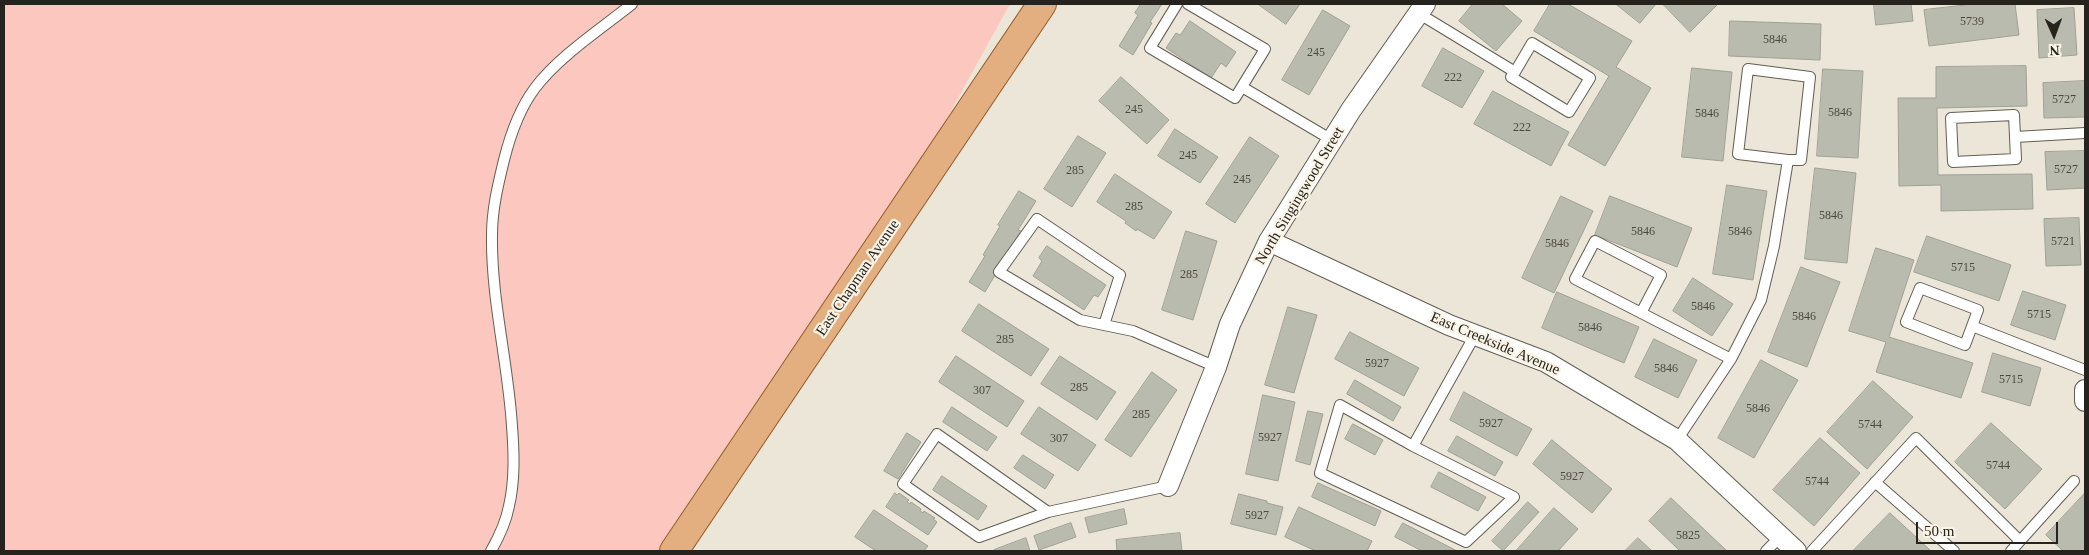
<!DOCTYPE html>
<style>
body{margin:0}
#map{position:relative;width:2089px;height:555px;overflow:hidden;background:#ece6d9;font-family:Georgia,serif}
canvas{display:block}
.frame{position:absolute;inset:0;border:5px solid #26231f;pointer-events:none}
.north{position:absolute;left:2029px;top:10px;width:50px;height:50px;-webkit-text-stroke:4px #faf4e6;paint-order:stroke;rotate:178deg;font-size:14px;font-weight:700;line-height:20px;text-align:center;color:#26231f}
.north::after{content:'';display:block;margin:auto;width:18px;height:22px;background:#26231f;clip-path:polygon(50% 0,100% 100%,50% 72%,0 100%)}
.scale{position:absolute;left:1916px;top:522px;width:142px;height:22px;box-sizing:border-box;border:2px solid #26231f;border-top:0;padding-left:6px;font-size:15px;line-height:18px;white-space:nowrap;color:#26231f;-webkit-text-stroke:4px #faf4e6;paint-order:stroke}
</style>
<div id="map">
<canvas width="2089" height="555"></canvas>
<div class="frame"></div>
<div class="north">N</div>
<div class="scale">50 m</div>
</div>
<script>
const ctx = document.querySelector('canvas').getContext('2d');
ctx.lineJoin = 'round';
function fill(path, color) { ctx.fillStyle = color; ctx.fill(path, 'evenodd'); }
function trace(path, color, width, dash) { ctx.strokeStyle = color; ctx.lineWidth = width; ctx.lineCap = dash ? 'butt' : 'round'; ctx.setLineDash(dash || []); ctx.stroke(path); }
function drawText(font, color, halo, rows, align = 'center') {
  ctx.font = font + ' Georgia,serif'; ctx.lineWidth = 4.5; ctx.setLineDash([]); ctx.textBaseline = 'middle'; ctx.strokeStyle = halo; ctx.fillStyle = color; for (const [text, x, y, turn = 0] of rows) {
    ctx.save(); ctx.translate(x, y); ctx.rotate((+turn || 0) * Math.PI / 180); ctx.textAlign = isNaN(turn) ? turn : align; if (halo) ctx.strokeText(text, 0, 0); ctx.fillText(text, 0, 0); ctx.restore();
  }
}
const green = new Path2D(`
 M4 4H1010L842 308 684 551H4Z`);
const building = new Path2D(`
 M1141 4H1162L1150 22 1152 23 1133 55 1119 46 1138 15 1135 13Z
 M1258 4H1300L1286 24Z
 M1473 4H1502L1522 21 1496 51 1459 21Z
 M1550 4H1568L1632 41 1616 67 1651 88 1605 166 1568 145 1609 76 1534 31Z
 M1616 4H1656L1640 23Z
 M1663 4H1718L1690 32Z
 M1874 4H1911L1913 21 1876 25Z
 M1974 4H2015L2019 35 1929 46 1924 10Z
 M2074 8 2077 55 2039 58 2037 10Z
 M1323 10 1350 26 1309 95 1282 80Z
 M1190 21 1236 52 1226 67 1221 63 1211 78 1166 48 1176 33 1180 35Z
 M1730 21 1821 24 1820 60 1729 56Z
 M1443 48 1484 71 1462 108 1422 86Z
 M2026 66 2027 106 1937 108 1938 175 2032 174 2033 209 1941 211V185L1899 186 1898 98H1936V67Z
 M1692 68 1732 72 1723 161 1682 157Z
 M1823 69 1863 71 1858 158 1817 156Z
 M1121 77 1169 120 1147 144 1099 101Z
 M2085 81V117L2044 118 2043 83Z
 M1493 91 1569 132 1551 166 1474 124Z
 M1175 129 1218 157 1200 183 1158 156Z
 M1078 136 1106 153 1072 207 1044 189Z
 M1250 137 1279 156 1235 223 1206 204Z
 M2085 151V188L2047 190 2045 152Z
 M1815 168 1856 173 1847 263 1805 259Z
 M1115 174 1172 212 1154 239 1137 229 1136 231 1125 223 1126 221 1097 202Z
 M1727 185 1767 191 1753 280 1713 274Z
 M1019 191 1036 201 1018 230 1021 231 985 292 969 282 985 256 983 255 1000 226 998 225Z
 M1561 196 1593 211 1554 293 1522 278Z
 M1610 196 1692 228 1677 267 1595 235Z
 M2079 218 2081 265 2046 266 2044 219Z
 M1186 231 1217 241 1193 320 1162 310Z
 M1927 236 2011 265 1999 301 1914 272Z
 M1047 246 1106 285 1098 297 1094 295 1084 310 1033 276 1042 261 1039 258Z
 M1876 248 1914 260 1889 337 1973 363 1961 398 1876 372 1886 342 1849 331Z
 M1801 267 1840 282 1807 367 1768 352Z
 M1693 278 1733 304 1712 336 1673 311Z
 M2023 291 2066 305 2055 340 2011 325Z
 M1557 292 1639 327 1624 363 1542 328Z
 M979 304 1049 349 1031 376 962 331Z
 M1288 307 1317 315 1294 393 1265 385Z
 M1350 332 1419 368 1404 396 1335 359Z
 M1654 339 1697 360 1678 398 1635 377Z
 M1993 353 2041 368 2030 406 1982 392Z
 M956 356 1024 401 1007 427 939 382Z
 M1060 356 1116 392 1097 420 1041 384Z
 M1761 360 1798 380 1754 458 1718 438Z
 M1152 372 1177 390 1131 457 1105 440Z
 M1355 380 1401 407 1393 421 1347 394Z
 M1873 381 1913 417 1867 469 1827 432Z
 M1464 392 1532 429 1517 456 1450 420Z
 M1263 395 1295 402 1278 481 1246 474Z
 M952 407 997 437 987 451 943 422Z
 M1039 407 1096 445 1078 471 1021 434Z
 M1308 411 1323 414 1310 465 1296 461Z
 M1991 423 2042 469 2005 509 1955 462Z
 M1353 424 1383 440 1375 455 1345 439Z
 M907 433 921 442 898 479 884 471Z
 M1457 436 1503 462 1495 476 1448 451Z
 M1820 438 1860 473 1814 526 1773 490Z
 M1552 440 1612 489 1592 513 1533 464Z
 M1023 455 1054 475 1045 489 1014 468Z
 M1439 472 1486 497 1478 511 1431 487Z
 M942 476 987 506 978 520 933 490Z
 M1318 483 1381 511 1375 526 1312 497Z
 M895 493 897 495 899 493 909 500 907 502 910 504 911 502 921 509 920 511 923 513 924 511 935 518 933 519 937 522 928 535 886 507Z
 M2085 493V551H2063L2046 535Z
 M1239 494 1267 501V503L1283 507 1276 535 1231 524Z
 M1671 498 1727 551H1680L1649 521Z
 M1528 502 1539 512 1503 551 1492 541Z
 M1299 507 1372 541 1367 551H1316L1285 537Z
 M1554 508 1578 529 1558 551H1516Z
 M1124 509 1127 524 1089 533 1085 518Z
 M874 510 928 546 924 551H876L855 537Z
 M1890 513 1931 551H1853Z
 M1071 523 1076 537 1039 550 1034 536Z
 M1403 523 1457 551H1422L1395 537Z
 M1180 533 1182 551H1117L1116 540Z
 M1026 538 1030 551H994V550Z
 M1638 538 1652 551H1625Z`);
const lane = new Path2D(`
 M1177 4 1150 48 1235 98 1265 49 1188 4
 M1418 13 1515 72 1511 77 1569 112 1590 78 1532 43 1515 72
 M1242 87 1332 140
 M2014 115 2016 159 1953 162 1951 118Z
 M2015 137 2085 133
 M1920 288 1978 310 1965 345 1906 322Z
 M1641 313 1661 275 1595 241 1575 279 1731 359
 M1104 325 1120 275 1037 219 999 272 1080 320 1133 331 1216 367
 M1972 326 2085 370
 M1677 440 1731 359 1761 300 1774 246 1788 160H1801L1810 77 1748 69 1738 154 1788 160
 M1413 446 1514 497 1466 542 1320 473 1340 405 1413 446 1475 335
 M1875 482 1954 551
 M1048 512 979 537 903 484 937 434 1048 512 1168 486
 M491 551C499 537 506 522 509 506 515 480 514 453 512 426 508 362 491 299 492 235 492 209 498 185 504 160 510 136 520 108 535 88 558 57 602 28 632 4
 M1766 551 1780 537
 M1812 551 1916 438 2020 541
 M2011 551 2074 481`);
const street = new Path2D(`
 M1269 241 1449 325 1546 362 1677 440 1796 551
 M2085 390V401
 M1168 486 1216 367 1230 324 1269 241 1351 110 1425 4`);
const primary = new Path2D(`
 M674 551 1042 4`);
const numberNames = [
 ["5739",1972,22],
 ["5846",1775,40],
 ["245",1316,53],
 ["222",1453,78],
 ["5727",2064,100],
 ["245",1134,110],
 ["5846",1840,113],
 ["5846",1707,114],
 ["222",1522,128],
 ["245",1188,156],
 ["5727",2066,170],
 ["285",1075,171],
 ["245",1242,180],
 ["285",1134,207],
 ["5846",1831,216],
 ["5846",1643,232],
 ["5846",1740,232],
 ["5721",2063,242],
 ["5846",1557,244],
 ["5715",1963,268],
 ["285",1189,275],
 ["5846",1703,307],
 ["5715",2039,315],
 ["5846",1804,317],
 ["5846",1590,328],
 ["285",1005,340],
 ["5927",1377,364],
 ["5846",1666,369],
 ["5715",2011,380],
 ["285",1079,388],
 ["307",982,391],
 ["5846",1758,409],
 ["285",1141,415],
 ["5927",1491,424],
 ["5744",1870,425],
 ["5927",1270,438],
 ["307",1059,439],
 ["5744",1998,466],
 ["5927",1572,477],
 ["5744",1817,482],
 ["5927",1257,516],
 ["5825",1688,536]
];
const streetNames = [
 ["North Singingwood Street",1300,196,-59],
 ["East Chapman Avenue",858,278,-56],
 ["East Creekside Avenue",1495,344,23]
];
fill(green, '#fbc7bf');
fill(building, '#b9bbae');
trace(building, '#9fa194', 1);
trace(lane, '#635e53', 12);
trace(street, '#635e53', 22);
trace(primary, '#955b28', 30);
trace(lane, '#fff', 10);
trace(street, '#fff', 20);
trace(primary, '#e3af81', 28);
drawText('12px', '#4b4943', null, numberNames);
drawText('15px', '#26231f', '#faf4e6', streetNames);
</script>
